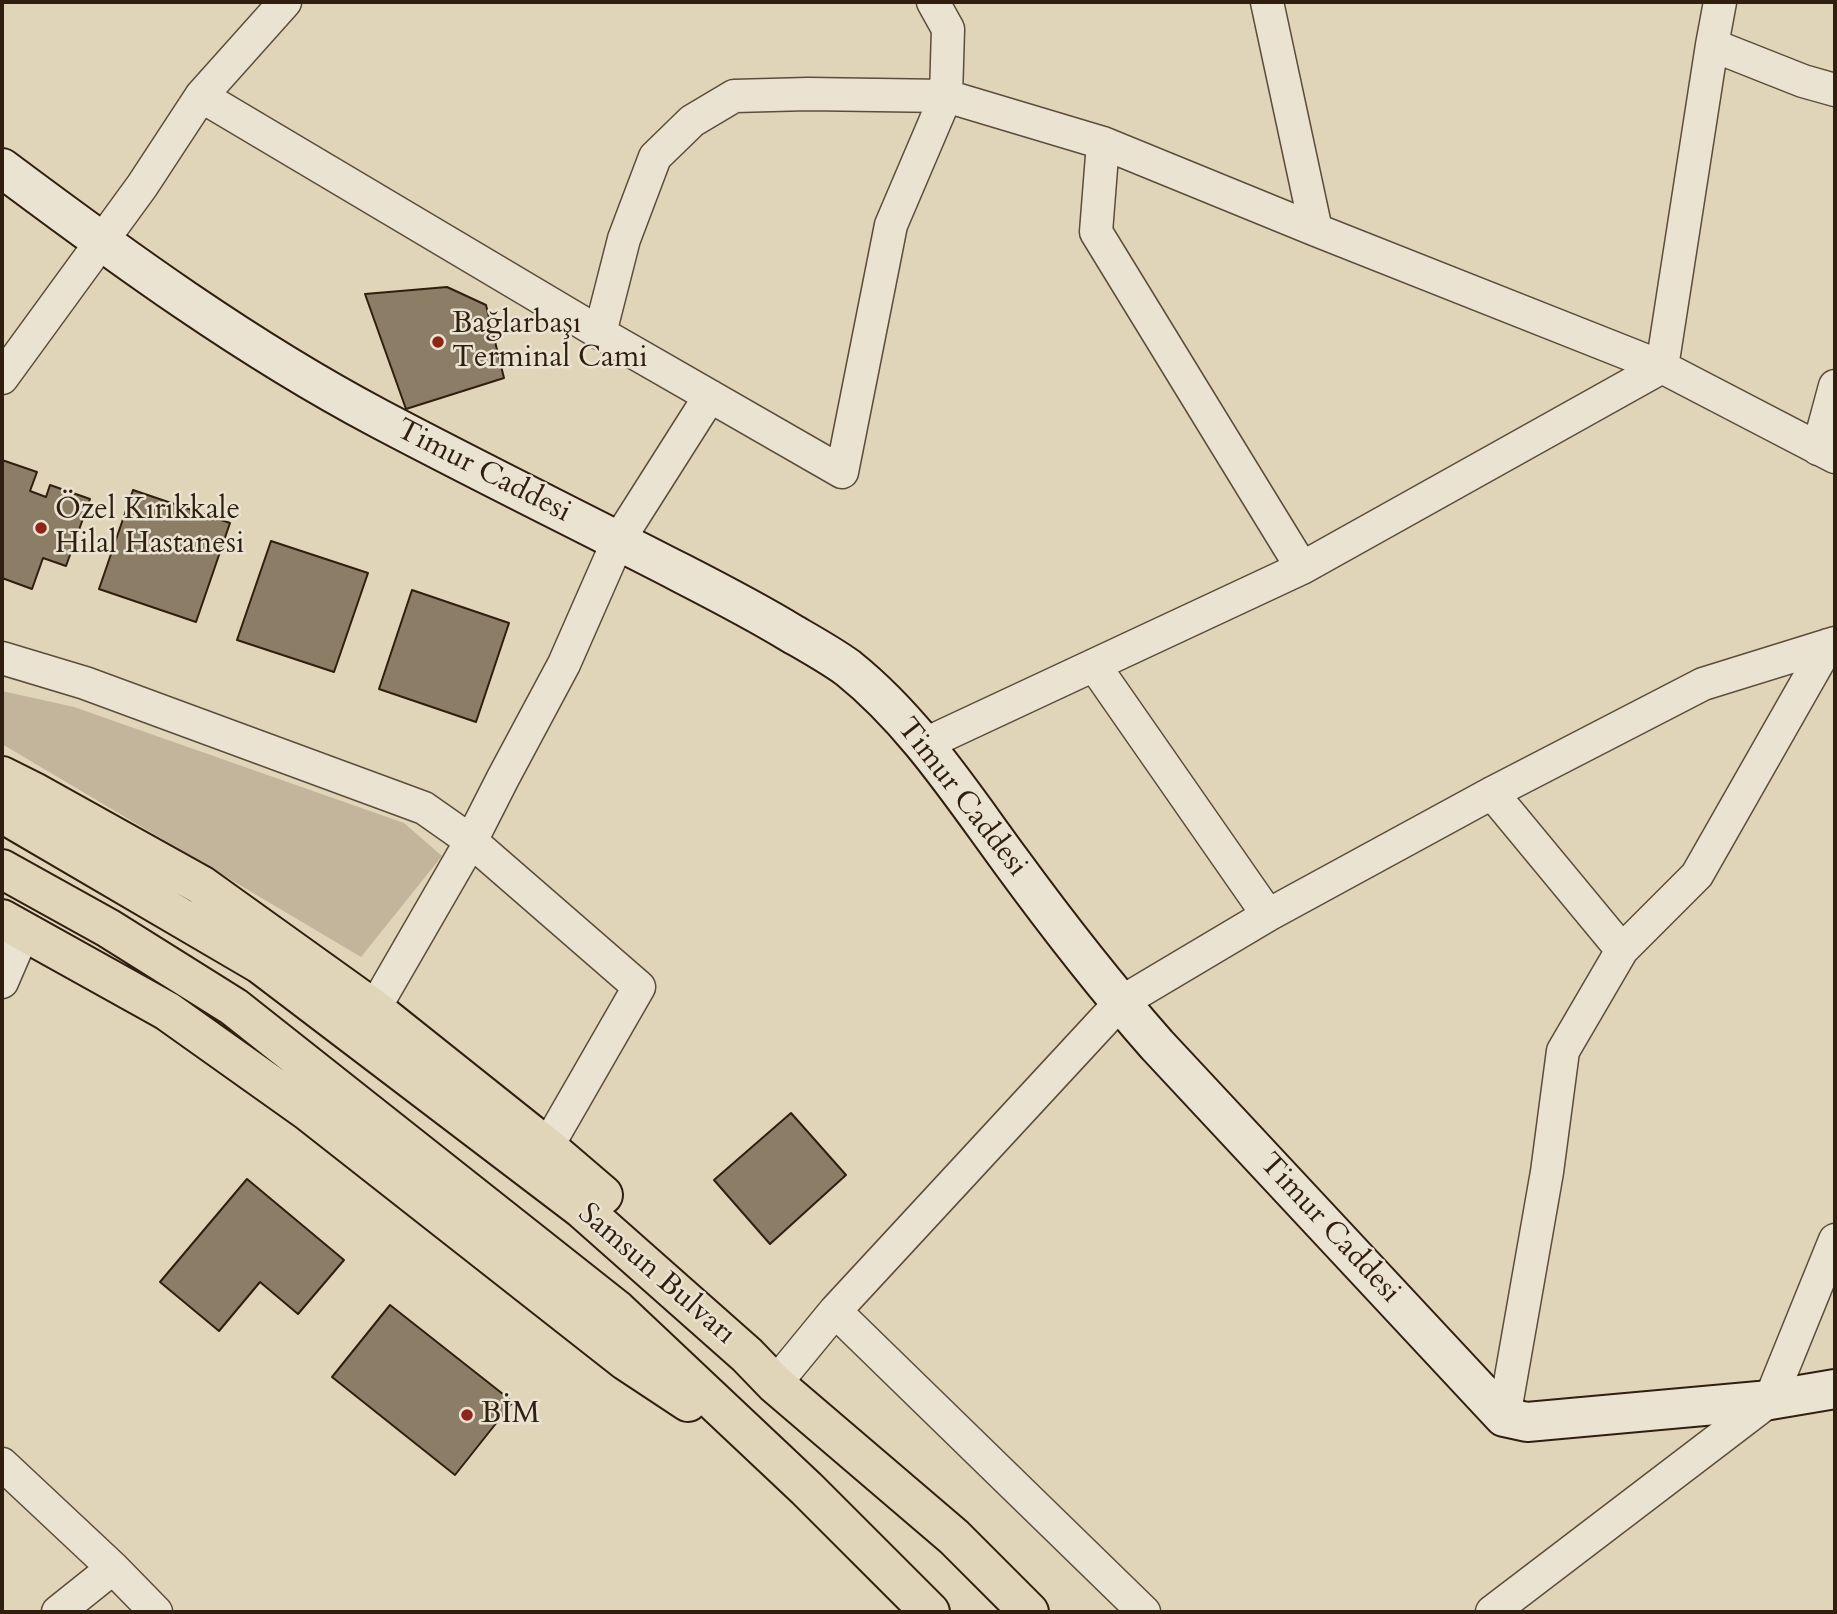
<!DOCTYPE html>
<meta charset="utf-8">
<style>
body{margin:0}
#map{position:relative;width:1837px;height:1614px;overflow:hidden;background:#e0d4b9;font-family:Cardo,serif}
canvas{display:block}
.frame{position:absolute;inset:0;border:4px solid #301e0f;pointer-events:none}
</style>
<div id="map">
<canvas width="1837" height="1614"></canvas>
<div class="frame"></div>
</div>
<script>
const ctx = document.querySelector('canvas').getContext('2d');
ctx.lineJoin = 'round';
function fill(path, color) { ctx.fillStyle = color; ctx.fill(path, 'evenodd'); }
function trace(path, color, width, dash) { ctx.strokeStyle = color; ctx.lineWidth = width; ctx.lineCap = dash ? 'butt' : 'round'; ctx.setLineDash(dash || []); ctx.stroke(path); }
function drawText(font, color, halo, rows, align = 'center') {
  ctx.font = font + ' Cardo,serif'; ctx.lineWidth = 5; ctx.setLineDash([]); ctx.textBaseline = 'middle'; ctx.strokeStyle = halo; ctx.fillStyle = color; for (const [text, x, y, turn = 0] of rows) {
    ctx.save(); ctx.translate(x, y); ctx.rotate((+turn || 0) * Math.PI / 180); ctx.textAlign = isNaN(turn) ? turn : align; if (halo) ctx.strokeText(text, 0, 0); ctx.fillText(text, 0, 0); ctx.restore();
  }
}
const green = new Path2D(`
 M2 691 74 707 404 823 442 856 361 957 2 744Z`);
const building = new Path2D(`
 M447 287 486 305 504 378 406 409 365 294Z
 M2 460 37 472 30 491 46 497 50 485 90 499 66 566 43 558 32 589 2 578Z
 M133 490 230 523 196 622 99 589Z
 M271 541 368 573 334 672 237 640Z
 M412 590 509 623 476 722 379 689Z
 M791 1113 846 1175 770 1244 714 1180Z
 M247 1179 344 1260 298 1314 260 1282 219 1331 160 1282Z
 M390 1305 513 1402 455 1475 332 1377Z`);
const street = new Path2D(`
 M1267 2 1316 230
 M1720 2 1712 45 1803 81 1835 90
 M201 96 600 333 842 472 891 225 946 96 948 29 933 2
 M1103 143 1096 232 1302 568
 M600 333 624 239 655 157 692 121 734 96 808 94 946 96 1103 143 1316 230 1662 367 1835 457
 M1662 367 1712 45
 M2 378 142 186 201 96 285 2
 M1818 449 1835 386
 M2 658 85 683 424 808 471 841 639 987 547 1147
 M1094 665 1268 915
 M925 744 1302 568 1662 367
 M1492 793 1622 950
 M2 982 24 931
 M374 1009 471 841 503 778 564 664 618 541 710 396
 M835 1311 1144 1612
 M775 1384 835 1311 1120 1003 1268 915 1492 793 1703 684 1835 643
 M1504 1417 1547 1172 1563 1051 1622 950 1697 875 1828 645
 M2 1464 113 1568 156 1612
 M58 1612 113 1568
 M1492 1612 1770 1400 1835 1240`);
const secondary = new Path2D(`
 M2 168C121 257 246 348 378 418 478 471 580 521 681 573 718 592 755 611 791 633 810 644 830 655 848 668 914 721 960 792 1010 860 1056 923 1105 986 1157 1045L1504 1417 1527 1422 1770 1400 1835 1389`);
const primary = new Path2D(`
 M2 776 36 793 201 885 374 1009 547 1147 603 1195
 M2 813 260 964 582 1209 747 1355 775 1384 954 1537 1029 1612
 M2 869 108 928 234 1007 617 1310 807 1489 930 1612
 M2 919 167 1011 309 1112 626 1361 688 1402`);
const markers = [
 [438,342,7,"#8f2418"],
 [41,528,7,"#8f2418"],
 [467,1415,7,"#8f2418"]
];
const poiNames = [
 ["Bağlarbaşı",452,325],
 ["Terminal Cami",452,359],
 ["Özel Kırıkkale",55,511],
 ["Hilal Hastanesi",55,545],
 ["BİM",481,1415]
];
const streetNames = [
 ["Timur Caddesi",483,472,27],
 ["Timur Caddesi",961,798,52],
 ["Timur Caddesi",1329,1229,47],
 ["Samsun Bulvarı",656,1275,41]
];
fill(green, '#c2b59c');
fill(building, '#8c7d67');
trace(building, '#301e0f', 2);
trace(street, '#5c4c3a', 35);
trace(secondary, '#301e0f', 42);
trace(primary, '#301e0f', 42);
trace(street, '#ebe3d2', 32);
trace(secondary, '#ebe3d2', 38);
trace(primary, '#e0d4b9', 38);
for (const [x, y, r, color] of markers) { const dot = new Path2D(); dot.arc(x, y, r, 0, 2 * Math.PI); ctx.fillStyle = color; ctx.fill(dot); trace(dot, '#ebe3d2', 2.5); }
drawText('30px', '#301e0f', '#ebe3d2', poiNames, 'left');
drawText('30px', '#301e0f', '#ebe3d2', streetNames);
</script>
